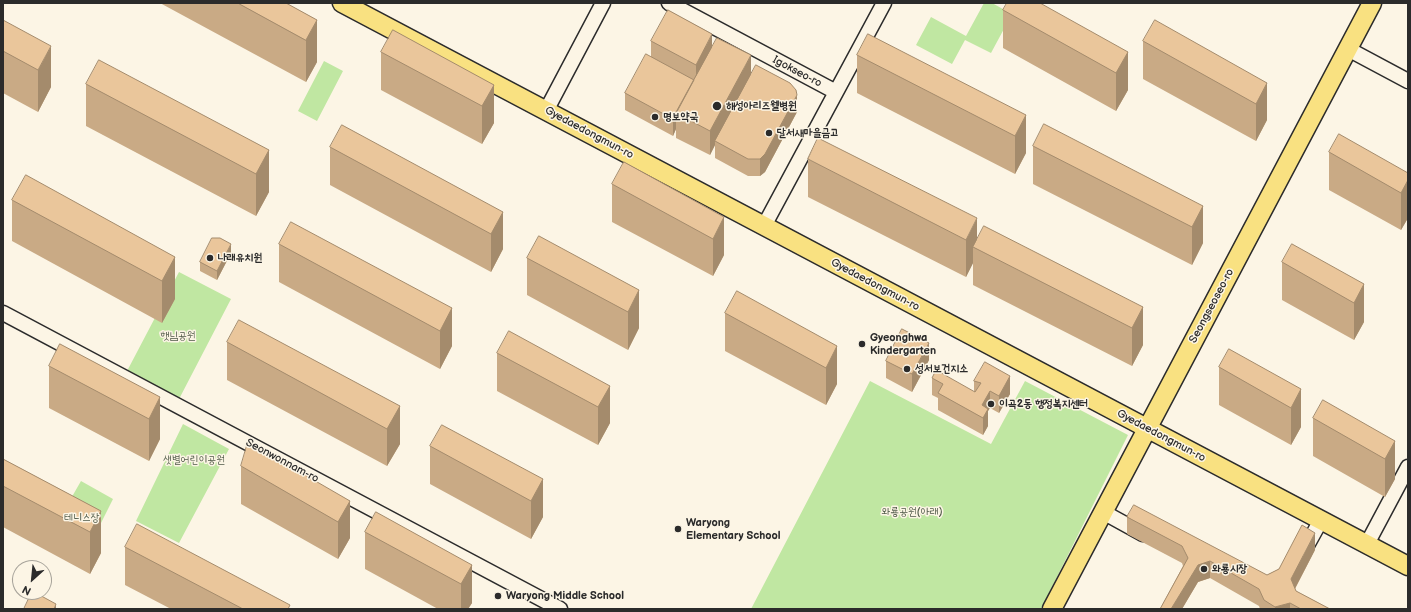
<!DOCTYPE html>
<meta charset="utf-8">
<style>
body{margin:0}
#map{position:relative;width:1411px;height:612px;overflow:hidden;background:#fcf5e5;font-family:"Balsamiq Sans",sans-serif}
canvas{display:block}
.frame{position:absolute;inset:0;border:4px solid #2b2b2b;pointer-events:none}
.north{position:absolute;left:12px;top:560px;width:40px;height:40px;box-sizing:border-box;background:#fcf5e5;border:1px solid #a8a49b;border-radius:50%;rotate:207deg;font-size:11px;font-weight:700;line-height:16px;text-align:center;color:#2b2b2b}
.north::after{content:'';display:block;margin:auto;width:14px;height:18px;background:#2b2b2b;clip-path:polygon(50% 0,100% 100%,50% 72%,0 100%)}
</style>
<div id="map">
<canvas width="1411" height="612"></canvas>
<div class="frame"></div>
<div class="north">N</div>
</div>
<script>
const ctx = document.querySelector('canvas').getContext('2d');
ctx.lineJoin = 'round';
function fill(path, color) { ctx.fillStyle = color; ctx.fill(path, 'evenodd'); }
function trace(path, color, width, dash) { ctx.strokeStyle = color; ctx.lineWidth = width; ctx.lineCap = dash ? 'butt' : 'round'; ctx.setLineDash(dash || []); ctx.stroke(path); }
function drawText(font, color, halo, rows, align = 'center') {
  ctx.font = font + ' "Balsamiq Sans","Poor Story",sans-serif'; ctx.lineWidth = 3; ctx.setLineDash([]); ctx.textBaseline = 'middle'; ctx.strokeStyle = halo; ctx.fillStyle = color; for (const [text, x, y, turn = 0] of rows) {
    ctx.save(); ctx.translate(x, y); ctx.rotate((+turn || 0) * Math.PI / 180); ctx.textAlign = isNaN(turn) ? turn : align; if (halo) ctx.strokeText(text, 0, 0); ctx.fillText(text, 0, 0); ctx.restore();
  }
}
const green = new Path2D(`
 M984 3H992L1012 14 991 53 965 40 952 64 916 45 931 17 966 36Z
 M324 61 343 71 317 121 298 111Z
 M179 272 231 299 178 401 126 373Z
 M870 381 991 444 1025 381 1128 435 1041 609H751Z
 M183 424 229 449 179 543 136 521Z
 M81 481 113 499 89 547 54 528Z`);
const minor = new Path2D(`
 M669 3 836 92
 M1348 49 1408 81
 M546 111 603 3
 M764 226 884 3
 M3 313 560 609
 M1103 512 1143 534
 M1367 544 1408 467
 M1305 549 1321 520`);
const major = new Path2D(`
 M342 3 1408 566
 M1052 609 1372 3`);
const wall = new Path2D(`
 M160 3H286L317 20V62L306 82Z
 M1003 10 1128 52V90L1116 111 1003 48Z
 M3 20 51 87 38 112 3 93Z
 M651 41 712 47 751 75 797 112 765 172 760 176H748L715 158V145L710 155 676 138V129L673 136 625 110V93L651 57Z
 M1143 41 1267 83V120L1256 141 1143 79Z
 M381 52 494 85V123L482 144 381 90Z
 M857 55 1026 115V153L1015 174 857 93Z
 M86 84 269 150V192L256 216 86 126Z
 M1033 146 1203 206V243L1192 265 1033 184Z
 M330 147 503 212V249L491 272 330 185Z
 M1329 152 1408 173V218L1401 230 1329 190Z
 M808 159 977 240 1143 307V345L1132 366 973 285V263L966 277 808 197Z
 M612 184 724 217V255L713 276 612 222Z
 M12 200 175 257V299L162 323 12 241Z
 M279 244 452 308V346L440 369 279 282Z
 M231 253 217 280 200 271V262Z
 M527 258 639 290V328L628 350 527 295Z
 M1282 262 1364 284V322L1354 340 1282 300Z
 M725 313 837 346V384L826 405 725 351Z
 M227 342 400 406V444L387 466 227 380Z
 M497 353 610 386V423L598 445 497 391Z
 M929 360 912 392 886 378V361Z
 M49 366 160 397V439L149 461 49 408Z
 M1219 367 1301 389V427L1291 445 1219 405Z
 M1010 376V394L999 413 990 408 988 411V426L983 435 938 410V398L932 395V378L974 392V381Z
 M1313 418 1395 441V479L1385 497 1313 456Z
 M430 446 543 479V517L531 539 430 484Z
 M3 459 101 511V553L90 574 3 527Z
 M241 466 350 501V538L338 559 241 504Z
 M1127 517 1267 575 1315 550 1295 589 1296 591 1330 609H1260L1259 606 1210 578 1198 582 1182 609H1160L1183 566 1182 563 1127 534Z
 M365 532 472 565V603L468 609H438L365 569Z
 M125 547 290 609H171L125 585Z`);
const shadedWall = new Path2D(`
 M317 20V62L306 82V40Z
 M712 34V58L696 89V65Z
 M51 46V87L38 112V70Z
 M1128 52V90L1116 111V73Z
 M751 55V80L715 141V145L710 155V131Z
 M694 80V97L676 113V129L673 136V119Z
 M1267 83V120L1256 141V104Z
 M494 85V123L482 144V106Z
 M797 95V112L765 172 760 176V159Z
 M1026 115V153L1015 174V136Z
 M269 150V192L256 216V174Z
 M1408 180V218L1401 230V193Z
 M1203 206V243L1192 265V227Z
 M503 212V249L491 272V234Z
 M724 217V255L713 276V239Z
 M977 218V249L973 247V263L966 277V240Z
 M231 244V253L217 280V271Z
 M175 257V299L162 323V281Z
 M1364 284V322L1354 340V303Z
 M639 290V328L628 350V312Z
 M1143 307V345L1132 366V328Z
 M452 308V346L440 369V331Z
 M929 343V360L912 392V374Z
 M837 346V384L826 405V368Z
 M1010 376V394L999 413V396Z
 M610 386V423L598 445V407Z
 M1301 389V427L1291 445V408Z
 M990 391V408L988 411V426L983 435V418L982 405Z
 M160 397V439L149 461V419Z
 M400 406V444L387 466V429Z
 M1395 441V479L1385 497V459Z
 M543 479V517L531 539V501Z
 M350 501V538L338 559V522Z
 M101 511V553L90 574V532Z
 M1315 533V550L1291 596V579Z
 M1210 561V578L1198 582 1182 609H1171L1198 565Z
 M472 565V603L468 609H461V584Z
 M1290 603V609H1275V607Z
 M56 604V609H54Z`);
const building = new Path2D(`
 M238 3H286L317 20 306 40Z
 M1007 3H1040L1128 52 1116 73 1003 10Z
 M668 10 712 34 696 65 651 41Z
 M3 20 51 46 38 70 3 51Z
 M1155 20 1267 83 1256 104 1143 41Z
 M393 30 494 85 482 106 381 52Z
 M868 34 1026 115 1015 136 857 55Z
 M717 38 751 55 710 131 676 113Z
 M646 54 694 80 673 119 625 93Z
 M99 60 269 150 256 174 86 84Z
 M756 65 790 83 796 90 797 95 765 154 760 159H748L715 141Z
 M1044 124 1203 206 1192 227 1033 146Z
 M342 125 503 212 491 234 330 147Z
 M1339 134 1408 173V180L1401 193 1329 152Z
 M818 138 977 218 966 240 808 159Z
 M624 162 724 217 713 239 612 184Z
 M26 175 175 257 162 281 12 200Z
 M291 222 452 308 440 331 279 244Z
 M984 226 1143 307 1132 328 973 247Z
 M539 236 639 290 628 312 527 258Z
 M212 238H220L231 244 217 271 200 262Z
 M1292 244 1364 284 1354 303 1282 262Z
 M737 291 837 346 826 368 725 313Z
 M239 320 400 406 387 429 227 342Z
 M902 329 929 343 912 374 886 361Z
 M509 331 610 386 598 407 497 353Z
 M60 344 160 397 149 419 49 366Z
 M1229 349 1301 389 1291 408 1219 367Z
 M985 362 1010 376 999 396 990 391 982 405 988 409 983 418 938 393 943 384 932 378 936 370 975 392 981 383 974 381Z
 M1323 400 1395 441 1385 459 1313 418Z
 M442 425 543 479 531 501 430 446Z
 M248 442 350 501 338 522 241 466Z
 M3 459 101 511 90 532 3 486Z
 M1134 505 1267 575 1279 569 1302 525 1315 533 1291 579 1296 591 1330 609H1301L1290 603 1275 607 1264 600 1259 589 1210 561 1198 565 1171 609H1160L1188 558 1182 546 1127 517Z
 M376 512 472 565 461 584 365 532Z
 M137 524 290 605 288 609H243L125 547Z
 M32 592H34L56 604 54 609H24Z`);
const markers = [
 [717,106,5,"#2b2b2b"],
 [655,117,4,"#2b2b2b"],
 [769,133,4,"#2b2b2b"],
 [210,258,4,"#2b2b2b"],
 [862,344,4,"#2b2b2b"],
 [907,369,4,"#2b2b2b"],
 [991,404,4,"#2b2b2b"],
 [678,529,4,"#2b2b2b"],
 [1204,569,4,"#2b2b2b"],
 [498,596,4,"#2b2b2b"]
];
const streetNames = [
 ["Igokseo-ro",797,72,28],
 ["Gyedaedongmun-ro",589,133,28],
 ["Gyedaedongmun-ro",875,285,28],
 ["Seongseoseo-ro",1212,306,-62],
 ["Gyedaedongmun-ro",1161,436,28],
 ["Seonwonnam-ro",282,461,28]
];
const poiNames = [
 ["해성아리즈웰병원",726,106],
 ["명보약국",663,117],
 ["달서새마을금고",777,133],
 ["나래유치원",218,258],
 ["Gyeonghwa",870,338],
 ["Kindergarten",870,351],
 ["성서보건지소",915,369],
 ["이곡2동 행정복지센터",999,404],
 ["Waryong",686,523],
 ["Elementary School",686,536],
 ["와룡시장",1212,569],
 ["Waryong Middle School",506,596]
];
const parkNames = [
 ["햇님공원",178,336],
 ["샛별어린이공원",194,460],
 ["와룡공원(아래)",912,512],
 ["테니스장",82,518]
];
fill(green, '#c0e7a2');
trace(minor, '#2b2b2b', 17);
trace(major, '#2b2b2b', 21);
trace(minor, '#fcf5e5', 14);
trace(major, '#f9e181', 18);
fill(wall, '#c9aa85');
fill(shadedWall, '#a48b6c');
fill(building, '#eac69b');
trace(building, '#a48b6c', 1);
for (const [x, y, r, color] of markers) { const dot = new Path2D(); dot.arc(x, y, r, 0, 2 * Math.PI); ctx.fillStyle = color; ctx.fill(dot); trace(dot, '#fcf5e5', 1.5); }
drawText('11px', '#2b2b2b', '#fcf5e5', streetNames);
drawText('bold 11px', '#2b2b2b', '#fcf5e5', poiNames, 'left');
drawText('11px', '#505a49', '#fcf5e5', parkNames);
</script>
